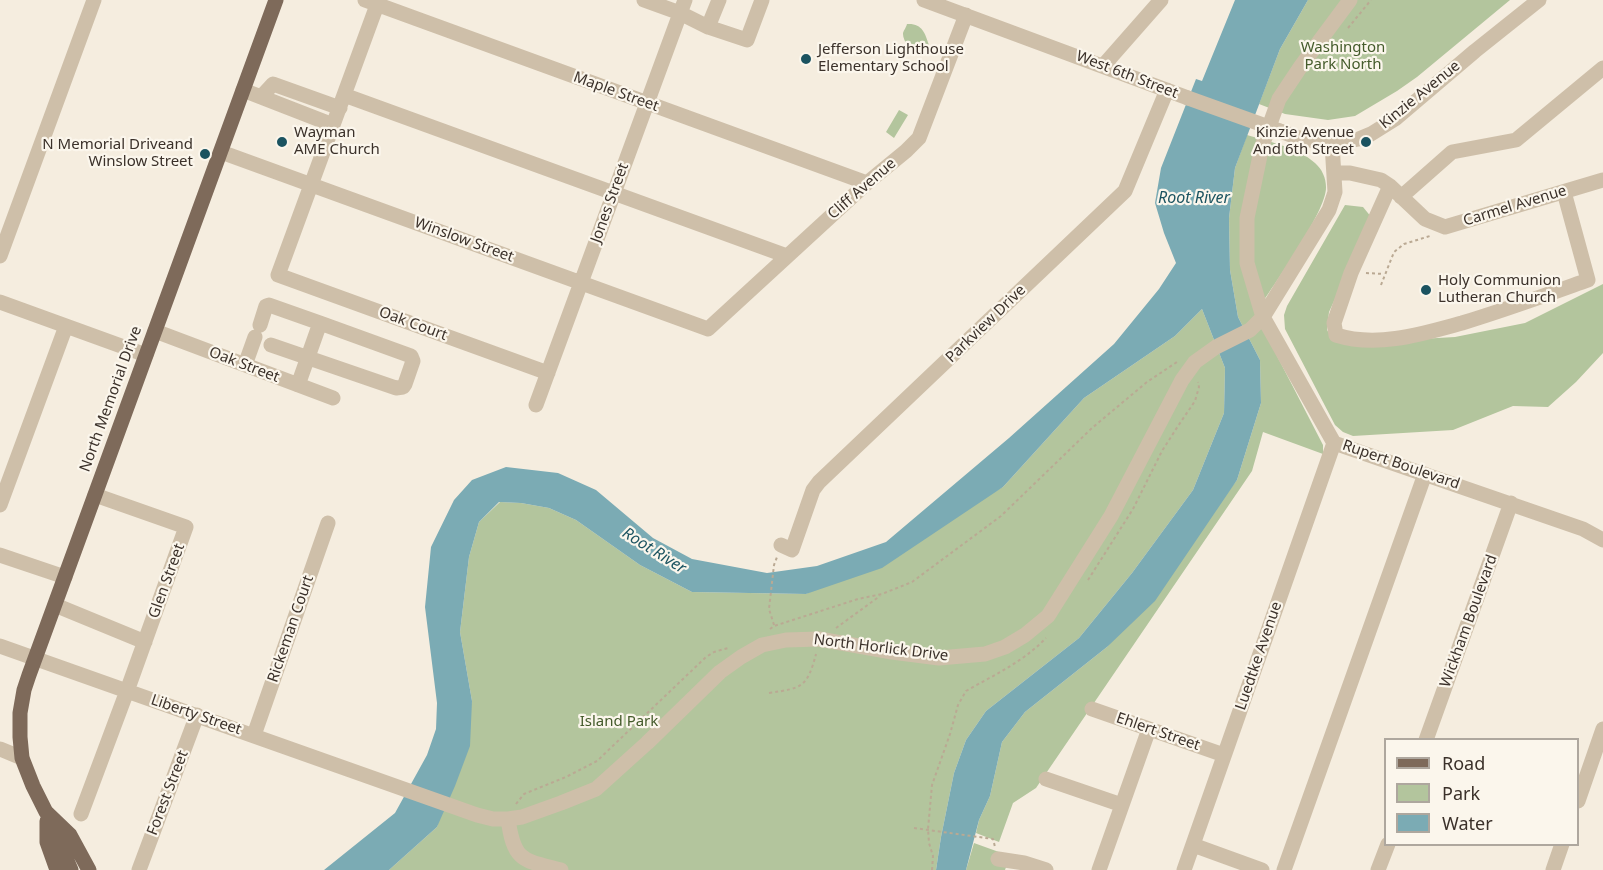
<!DOCTYPE html>
<style>
body{margin:0}
#map{position:relative;width:1603px;height:870px;overflow:hidden;background:#f5eddf;font-family:"Noto Sans",sans-serif}
canvas{display:block}
.legend{position:absolute;left:1384px;top:738px;width:195px;height:108px;box-sizing:border-box;background:#fbf6ec;border:2px solid #aea79e;margin:0;padding:8px 10px;list-style:none;font-size:18px;color:#3b312a}
.legend li{display:flex;align-items:center;gap:12px;height:30px}
.legend b{width:30px;border:2px solid #aea79e}
</style>
<div id="map">
<canvas width="1603" height="870"></canvas>
<ul class="legend">
<li><b style="height:8px;background:#7e6a5a"></b>Road</li>
<li><b style="height:16px;background:#b3c59d"></b>Park</li>
<li><b style="height:16px;background:#7babb4"></b>Water</li>
</ul>
</div>
<script>
const ctx = document.querySelector('canvas').getContext('2d');
ctx.lineJoin = 'round';
function fill(path, color) { ctx.fillStyle = color; ctx.fill(path, 'evenodd'); }
function trace(path, color, width, dash) { ctx.strokeStyle = color; ctx.lineWidth = width; ctx.lineCap = dash ? 'butt' : 'round'; ctx.setLineDash(dash || []); ctx.stroke(path); }
function drawText(font, color, halo, rows, align = 'center') {
  ctx.font = font + ' "Noto Sans",sans-serif'; ctx.lineWidth = 4.5; ctx.setLineDash([]); ctx.textBaseline = 'middle'; ctx.strokeStyle = halo; ctx.fillStyle = color; for (const [text, x, y, turn = 0] of rows) {
    ctx.save(); ctx.translate(x, y); ctx.rotate((+turn || 0) * Math.PI / 180); ctx.textAlign = isNaN(turn) ? turn : align; if (halo) ctx.strokeText(text, 0, 0); ctx.fillText(text, 0, 0); ctx.restore();
  }
}
const green = new Path2D(`
 M1308 0H1510L1417 77 1397 91 1355 116 1328 120 1285 114 1259 104 1280 49Z
 M907 24C922 23 925 33 929 45L925 53 917 55C911 51 903 41 903 34 903 31 906 28 907 24Z
 M899 110 908 115 894 138 886 132Z
 M1247 135C1269 142 1298 147 1315 163 1322 169 1326 178 1326 187 1327 211 1272 287 1257 311L1274 350 1323 445V454L1263 432 1252 471 1036 788 1013 803 999 842 976 833 979 820 990 796 1002 742 1025 712 1107 647 1237 480 1261 403 1260 360 1238 317 1230 270 1229 218 1235 168Z
 M1345 205 1363 207 1372 218 1329 312 1327 330 1334 341 1351 343 1455 337 1525 323 1603 284V353L1576 382 1548 407 1513 406 1453 430 1353 436 1343 432 1335 425 1285 329 1284 315 1287 306Z
 M1202 309 1225 368 1224 413 1193 490 1132 573 1079 638 986 711 966 740 954 773 941 837 936 870H389L437 827 472 701 460 632 469 557 479 522 500 502 521 503 549 508 576 520 640 565 692 592 806 594 1003 487 1084 398 1175 336Z
 M974 843 1010 856 1005 870H966Z`);
const water = new Path2D(`
 M1235 0H1308L1280 49 1235 168 1229 218 1230 270 1238 317 1260 360 1261 403 1237 480 1155 601 1107 647 1025 712 1002 742 990 796 979 820 966 870H936L941 837 954 773 966 740 986 711 1079 638 1132 573 1193 490 1224 413 1225 368 1202 309 1175 336 1084 398 1003 487 882 568 806 594 692 592 640 565 576 520 549 508 521 503 499 502 479 522 469 557 460 632 472 701 470 746 455 786 437 827 389 870H324L395 813 427 755 436 729 437 703 425 607 431 547 454 500 472 480 506 467 558 473 596 490 653 538 692 559 767 573 817 566 886 542 1009 438 1114 344 1159 289 1176 263 1164 233 1155 203 1161 168 1196 79 1202 81Z`);
const path = new Path2D(`
 M1348 28 1371 0
 M1366 273 1384 274
 M1381 285 1394 252 1404 244 1430 236
 M1088 580 1133 509 1162 451 1178 426 1195 401 1199 387 1198 382
 M774 625 769 609 774 565 777 557
 M836 628 880 596
 M770 629 774 626 858 599 882 594 912 582 1001 516 1092 428 1147 382 1177 362
 M769 693C802 688 807 688 816 654
 M516 804 524 794 566 777 597 761 706 657 714 652 728 648
 M914 828 993 839 995 847
 M932 870 933 856 929 843 928 829 932 785 950 734 958 705 966 691C994 675 1023 662 1046 638`);
const minor = new Path2D(`
 M365 0 867 183
 M644 0 680 13 708 27 747 40 762 0
 M924 0 1188 98
 M1350 0 1301 66 1279 99 1262 146 1247 218V263L1263 317 1334 443 1583 529 1603 540
 M377 5 278 275 548 373
 M708 27 719 0
 M1103 66 1161 0
 M243 90 333 125
 M344 95 787 256
 M261 97 273 84 340 108
 M1280 131 1299 138 1332 144 1359 139 1371 134 1395 119 1475 51 1539 0
 M221 152 708 329 867 183 906 151 919 138 966 15
 M1334 173H1350L1381 180 1390 186 1425 219 1445 227 1603 180
 M1390 186 1351 273 1334 323 1336 335C1377 348 1422 334 1462 323 1505 310 1546 295 1588 280L1564 192
 M1401 197 1452 152 1516 140 1603 68
 M0 256 94 0
 M0 302 146 355
 M260 325 266 306 269 305 320 323
 M155 331 333 398
 M271 345 396 388 403 387 405 384 413 361 411 356 320 323 298 385
 M245 365 255 337
 M536 405 685 0
 M0 505 66 326
 M781 545 792 550 813 490 819 482 1125 191 1167 90
 M0 555 65 577
 M55 605 145 642
 M0 646 477 815 493 819H508L522 817 561 803 596 789 647 743 720 672 741 657 762 645 786 640 819 639 892 652 939 658 985 654 1005 647 1025 635 1048 616 1111 516 1182 380 1195 362 1216 347 1250 330 1263 317 1329 210 1335 192 1332 144
 M1092 709 1224 755
 M254 735 328 523
 M1426 740 1511 503
 M0 749 22 758
 M1046 779 1122 805
 M1578 801 1603 729
 M81 814 127 691 186 527 95 495
 M508 819C514 862 523 860 561 870
 M1193 845 1262 870
 M998 859 1024 863 1046 870
 M139 870 197 715
 M1099 870 1149 729
 M1184 870 1334 443
 M1284 870 1425 474
 M1378 870 1388 844
 M1553 870 1562 844`);
const major = new Path2D(`
 M47 821V842L57 870
 M50 821 71 870
 M89 870 70 835 46 812 33 786 22 758 20 737V713L24 690 29 675 276 0`);
const minorBridge = new Path2D(`
 M1188 98 1280 131`);
const markers = [
 [806,59,6,"#1b5360"],
 [282,142,6,"#1b5360"],
 [1366,142,6,"#1b5360"],
 [205,154,6,"#1b5360"],
 [1426,290,6,"#1b5360"]
];
const parkNames = [
 ["Washington",1343,48],
 ["Park North",1343,65],
 ["Island Park",619,722]
];
const poiNames = [
 ["Jefferson Lighthouse",818,50],
 ["Elementary School",818,67],
 ["Wayman",294,133],
 ["AME Church",294,150],
 ["Kinzie Avenue",1354,133,"right"],
 ["And 6th Street",1354,150,"right"],
 ["N Memorial Driveand",193,145,"right"],
 ["Winslow Street",193,162,"right"],
 ["Holy Communion",1438,281],
 ["Lutheran Church",1438,298]
];
const streetNames = [
 ["West 6th Street",1127,75,21],
 ["Maple Street",616,92,20],
 ["Kinzie Avenue",1420,95,-39],
 ["Cliff Avenue",862,189,-41],
 ["Jones Street",610,203,-70],
 ["Carmel Avenue",1515,206,-17],
 ["Winslow Street",464,240,20],
 ["Oak Court",413,324,20],
 ["Parkview Drive",986,324,-44],
 ["Oak Street",244,365,21],
 ["North Memorial Drive",111,399,-70],
 ["Rupert Boulevard",1401,465,19],
 ["Glen Street",167,581,-70],
 ["Wickham Boulevard",1469,621,-70],
 ["Rickeman Court",291,629,-71],
 ["North Horlick Drive",881,648,7],
 ["Luedtke Avenue",1259,656,-71],
 ["Liberty Street",196,715,19],
 ["Ehlert Street",1158,732,19],
 ["Forest Street",168,793,-69]
];
const waterNames = [
 ["Root River",1194,198],
 ["Root River",654,551,32]
];
fill(green, '#b3c59d');
fill(water, '#7babb4');
trace(path, '#baa993', 2, [3, 3]);
trace(minor, '#cebfa9', 15);
trace(major, '#7e6a5a', 15);
trace(minorBridge, '#cebfa9', 15);
for (const [x, y, r, color] of markers) { const dot = new Path2D(); dot.arc(x, y, r, 0, 2 * Math.PI); ctx.fillStyle = color; ctx.fill(dot); trace(dot, '#fbf6ec', 2); }
drawText('15px', '#445b2b', '#fbf6ec', parkNames);
drawText('15px', '#3b312a', '#fbf6ec', poiNames, 'left');
drawText('15px', '#3b312a', '#fbf6ec', streetNames);
drawText('italic 16px', '#1b5360', '#fbf6ec', waterNames);
</script>
